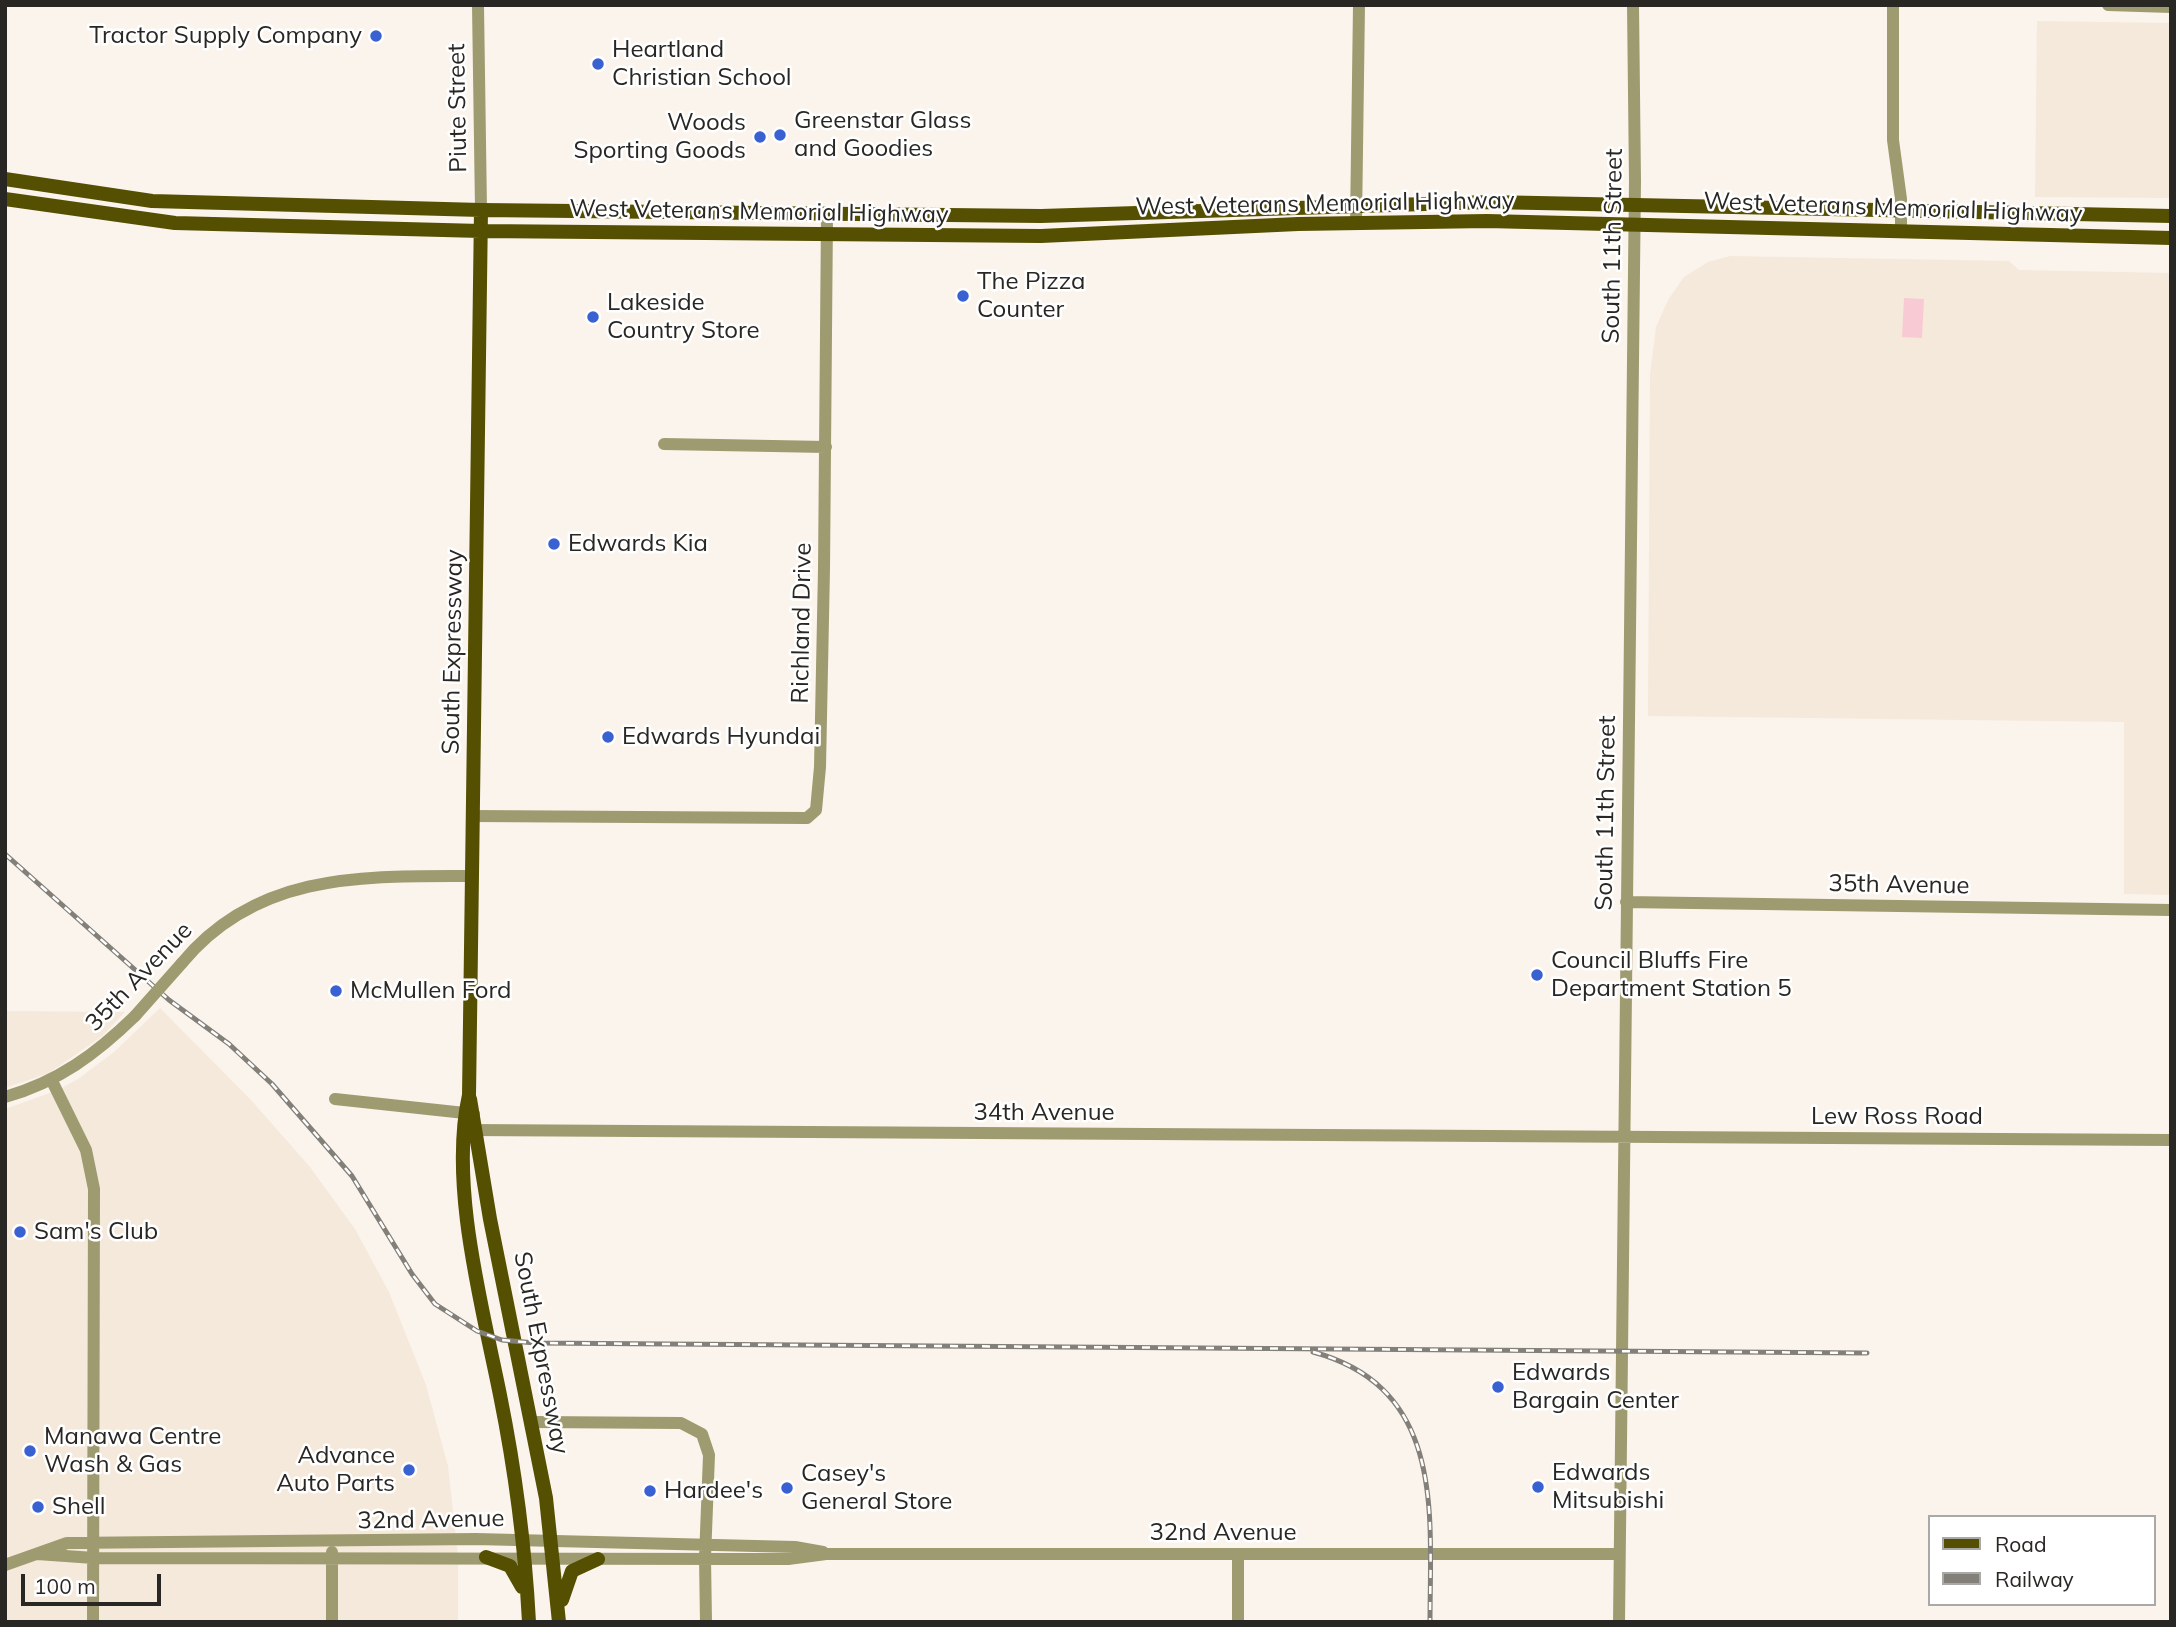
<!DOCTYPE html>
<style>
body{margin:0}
#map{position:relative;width:2176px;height:1627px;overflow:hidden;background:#fbf4ec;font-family:Mulish,sans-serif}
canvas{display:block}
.frame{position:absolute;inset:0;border:7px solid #292724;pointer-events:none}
.legend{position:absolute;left:1928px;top:1515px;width:228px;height:91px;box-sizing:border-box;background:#fff;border:2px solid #a9a9a7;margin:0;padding:9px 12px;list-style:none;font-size:21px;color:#292724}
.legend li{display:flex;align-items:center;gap:14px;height:35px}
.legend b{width:35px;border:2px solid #a9a9a7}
.scale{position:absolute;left:21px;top:1574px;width:140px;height:32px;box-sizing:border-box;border:4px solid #292724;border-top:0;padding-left:9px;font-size:21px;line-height:24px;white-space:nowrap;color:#292724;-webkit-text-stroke:5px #fff;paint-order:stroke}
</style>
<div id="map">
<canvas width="2176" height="1627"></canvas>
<div class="frame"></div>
<ul class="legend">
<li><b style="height:9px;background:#554f02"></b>Road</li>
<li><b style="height:9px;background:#837f79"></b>Railway</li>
</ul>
<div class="scale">100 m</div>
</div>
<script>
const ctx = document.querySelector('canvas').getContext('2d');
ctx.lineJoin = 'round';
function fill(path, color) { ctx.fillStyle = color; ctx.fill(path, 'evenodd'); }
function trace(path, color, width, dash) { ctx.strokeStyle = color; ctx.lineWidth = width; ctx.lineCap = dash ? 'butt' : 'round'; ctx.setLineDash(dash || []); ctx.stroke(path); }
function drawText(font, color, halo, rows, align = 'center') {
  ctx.font = font + ' Mulish,sans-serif'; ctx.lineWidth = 5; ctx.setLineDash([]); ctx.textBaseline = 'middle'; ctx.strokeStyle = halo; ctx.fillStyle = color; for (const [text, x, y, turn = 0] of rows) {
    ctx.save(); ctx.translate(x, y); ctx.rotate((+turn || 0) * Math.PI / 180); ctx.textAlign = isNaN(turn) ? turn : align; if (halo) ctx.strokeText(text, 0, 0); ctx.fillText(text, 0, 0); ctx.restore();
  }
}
const built = new Path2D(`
 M2037 21 2171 23V198L2035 197Z
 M1730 256 2009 261 2019 270 2171 273V895L2124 894V722L1648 716 1650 374 1656 327 1668 300 1684 277 1708 262Z
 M160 1008 251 1100 310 1167 355 1229 389 1292 426 1385 448 1466 458 1557V1622H5V1109L58 1090 78 1079 114 1052Z
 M5 1011 125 1012 101 1037 49 1073 5 1088Z`);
const green = new Path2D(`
 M1904 298 1924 299 1922 338 1902 337Z`);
const minor = new Path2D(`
 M478 5 481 210
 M1893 5V140L1901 199V231
 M2108 5 2171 7
 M1356 223 1359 5
 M664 444 826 447
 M472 816 807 818 816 810 820 767 824 569 827 215
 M1626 902 2171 910
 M182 963C257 872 364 876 471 876
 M52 1081 86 1150 94 1189 93 1622
 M5 1097C58 1082 96 1054 135 1016
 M335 1099 474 1114
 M468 1130 2171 1140
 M533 1422 681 1423 702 1434 709 1455 705 1558 706 1622
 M37 1554 94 1558 745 1559H788L826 1554H1619
 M1238 1554V1622
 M5 1565 67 1543 476 1539 795 1547 823 1552
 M332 1622V1552
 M1619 1622 1635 181 1633 5`);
const major = new Path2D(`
 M5 179 152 201 481 210 1041 216 1489 202 2171 216
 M5 199 175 223 481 231 1041 236 1298 224 1487 221 2171 238
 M481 210 469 1095C449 1184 482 1305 500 1395 515 1469 525 1546 529 1622
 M470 1099 490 1219 546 1498 559 1622
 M486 1557 510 1566 522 1587
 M562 1600 572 1571 598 1559`);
const rail = new Path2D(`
 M5 854 169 1000 229 1044 272 1084 352 1176 412 1274 435 1304 477 1331 502 1340 535 1343 1867 1353
 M1313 1352C1446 1388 1430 1514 1430 1622`);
const minorBridge = new Path2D(`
 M135 1016 182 963`);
const markers = [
 [376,36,7,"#3a61d2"],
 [598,64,7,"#3a61d2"],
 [780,135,7,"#3a61d2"],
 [760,137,7,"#3a61d2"],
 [963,296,7,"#3a61d2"],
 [593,317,7,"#3a61d2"],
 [554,544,7,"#3a61d2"],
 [608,737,7,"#3a61d2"],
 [1537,975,7,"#3a61d2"],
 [336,991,7,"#3a61d2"],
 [20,1232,7,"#3a61d2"],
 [1498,1387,7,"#3a61d2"],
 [30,1451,7,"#3a61d2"],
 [409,1470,7,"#3a61d2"],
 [1538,1487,7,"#3a61d2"],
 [787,1488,7,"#3a61d2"],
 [650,1491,7,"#3a61d2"],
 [38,1507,7,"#3a61d2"]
];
const poiNames = [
 ["Tractor Supply Company",362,36,"right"],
 ["Heartland",612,50],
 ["Christian School",612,78],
 ["Greenstar Glass",794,121],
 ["and Goodies",794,149],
 ["Woods",746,123,"right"],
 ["Sporting Goods",746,151,"right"],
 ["The Pizza",977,282],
 ["Counter",977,310],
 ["Lakeside",607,303],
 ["Country Store",607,331],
 ["Edwards Kia",568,544],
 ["Edwards Hyundai",622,737],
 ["Council Bluffs Fire",1551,961],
 ["Department Station 5",1551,989],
 ["McMullen Ford",350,991],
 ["Sam's Club",34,1232],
 ["Edwards",1512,1373],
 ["Bargain Center",1512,1401],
 ["Manawa Centre",44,1437],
 ["Wash & Gas",44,1465],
 ["Advance",395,1456,"right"],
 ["Auto Parts",395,1484,"right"],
 ["Edwards",1552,1473],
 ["Mitsubishi",1552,1501],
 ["Casey's",801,1474],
 ["General Store",801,1502],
 ["Hardee's",664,1491],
 ["Shell",52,1507]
];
const streetNames = [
 ["Piute Street",458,108,-91],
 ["West Veterans Memorial Highway",1325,204,-1],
 ["West Veterans Memorial Highway",1893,208,2],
 ["West Veterans Memorial Highway",759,212,1],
 ["South 11th Street",1613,246,-89],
 ["Richland Drive",802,623,-89],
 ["South Expressway",453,652,-89],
 ["South 11th Street",1606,813,-89],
 ["35th Avenue",1899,885,1],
 ["35th Avenue",139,977,-46],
 ["34th Avenue",1044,1113],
 ["Lew Ross Road",1897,1117],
 ["South Expressway",541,1353,79],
 ["32nd Avenue",431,1520,-1],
 ["32nd Avenue",1223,1533]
];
fill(built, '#f5e9db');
fill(green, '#f8cbd4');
trace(minor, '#9e9b70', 12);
trace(major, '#554f02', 14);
trace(rail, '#837f79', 5);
trace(rail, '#fff', 2.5, [8]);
trace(minorBridge, '#9e9b70', 12);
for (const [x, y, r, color] of markers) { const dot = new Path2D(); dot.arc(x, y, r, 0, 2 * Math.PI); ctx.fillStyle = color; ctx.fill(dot); trace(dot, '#fff', 2.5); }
drawText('24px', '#292724', '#fff', poiNames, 'left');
drawText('24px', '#292724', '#fff', streetNames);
</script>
